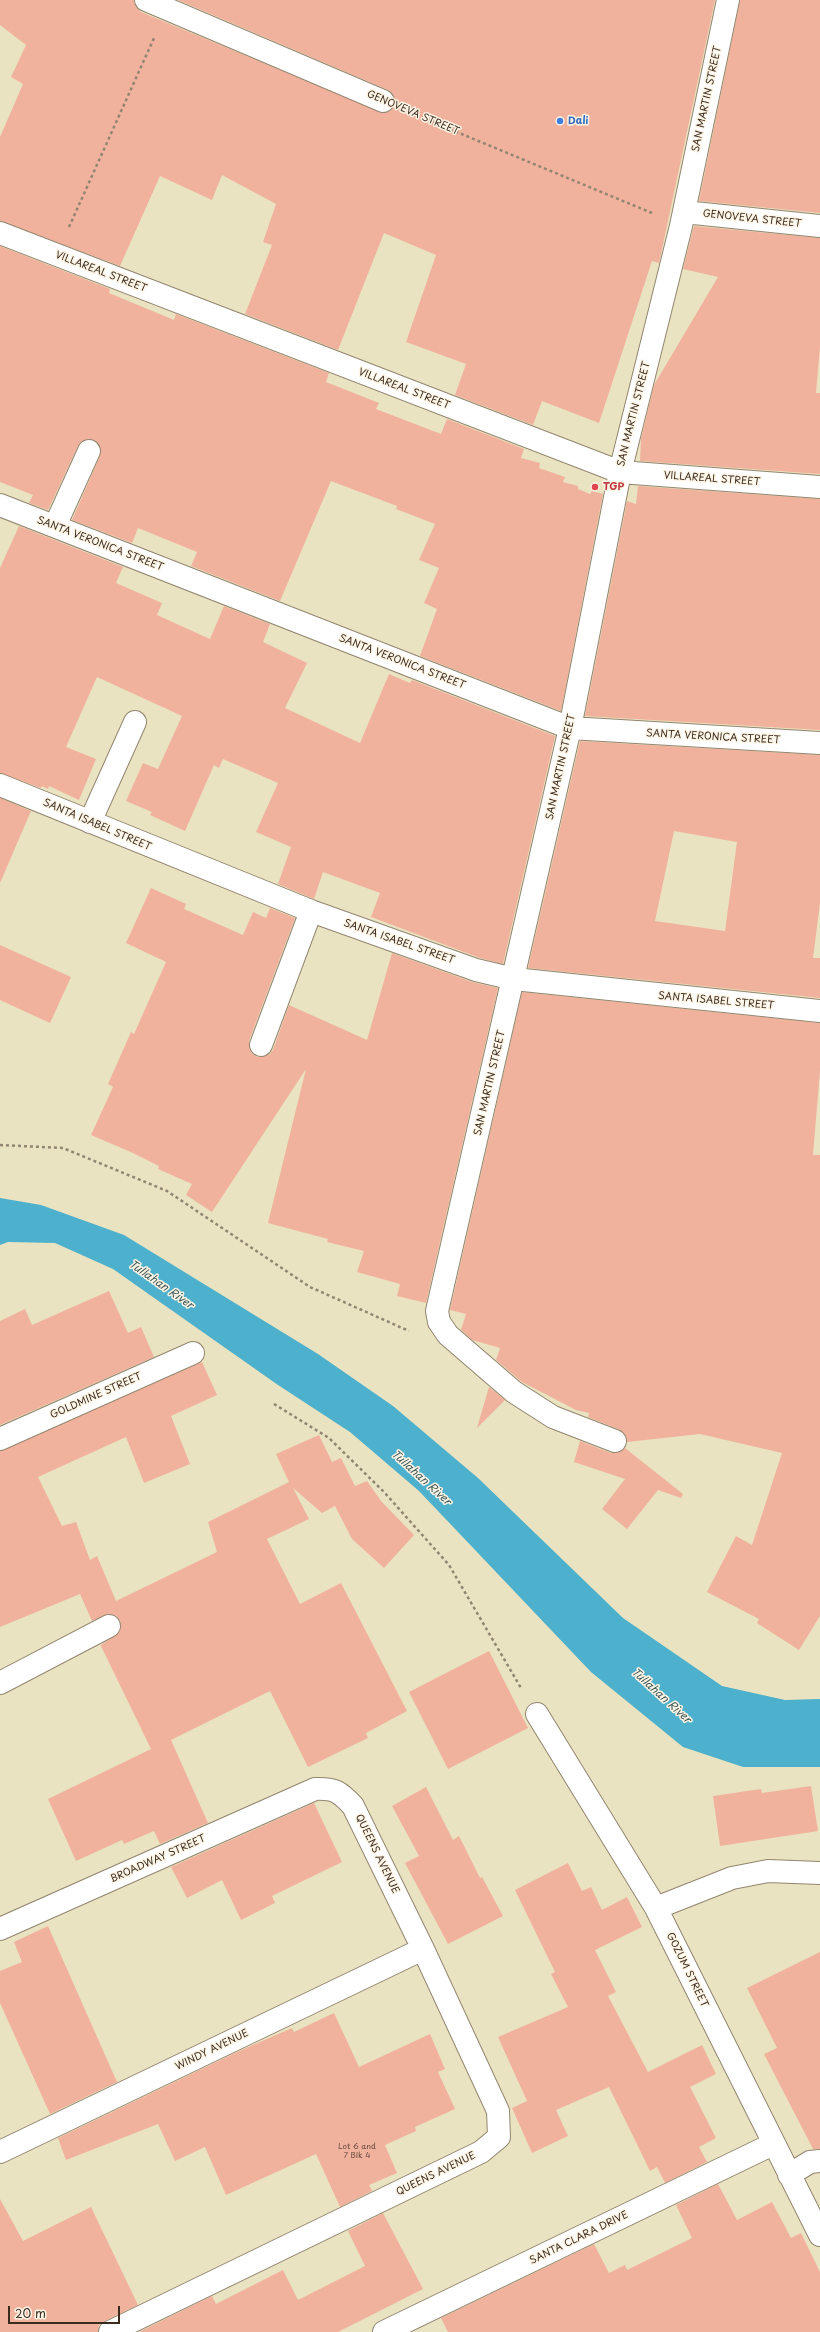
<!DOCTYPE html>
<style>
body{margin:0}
#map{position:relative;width:820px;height:2332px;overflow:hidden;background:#e9e3c1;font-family:"Playpen Sans",sans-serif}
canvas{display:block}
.scale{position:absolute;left:8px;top:2306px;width:112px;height:18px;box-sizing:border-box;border:2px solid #3b2a1e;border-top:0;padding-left:5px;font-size:12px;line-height:14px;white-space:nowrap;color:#3b2a1e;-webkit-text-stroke:3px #fcf5e5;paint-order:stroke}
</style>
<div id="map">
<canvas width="820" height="2332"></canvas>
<div class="scale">20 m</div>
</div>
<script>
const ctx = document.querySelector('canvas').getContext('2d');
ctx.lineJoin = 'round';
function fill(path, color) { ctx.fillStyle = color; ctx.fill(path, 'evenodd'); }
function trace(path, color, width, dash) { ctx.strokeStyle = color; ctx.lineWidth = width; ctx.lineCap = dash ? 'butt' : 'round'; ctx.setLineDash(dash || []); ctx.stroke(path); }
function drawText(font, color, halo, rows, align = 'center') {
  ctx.font = font + ' "Playpen Sans",sans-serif'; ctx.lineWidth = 3; ctx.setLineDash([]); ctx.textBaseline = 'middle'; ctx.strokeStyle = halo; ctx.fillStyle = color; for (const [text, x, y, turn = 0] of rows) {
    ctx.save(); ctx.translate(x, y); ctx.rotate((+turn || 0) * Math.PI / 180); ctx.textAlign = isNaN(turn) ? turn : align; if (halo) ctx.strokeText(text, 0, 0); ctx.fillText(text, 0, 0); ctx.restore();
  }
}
const water = new Path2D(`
 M0 1198 41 1205 124 1235 318 1354 393 1406 478 1478 623 1618 722 1686 785 1700 820 1699V1767H743L683 1747 591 1672 419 1491 350 1432 278 1385 113 1269 55 1243 8 1242 0 1245Z`);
const building = new Path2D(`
 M0 0H134L136 7 141 12 384 113 390 111 395 106 393 94 388 90 178 0H715L659 263 652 261 599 423 542 401 533 425 455 395 466 364 406 342 436 255 384 233 338 350 245 314 272 245 263 242 276 204 222 175 212 200 160 176 120 266 0 221V137L23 84 11 77 26 45 0 25Z
 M740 0H820V213L699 201Z
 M694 226 820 238V347L816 393H820V474L640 461 641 439 654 385 718 277 683 269Z
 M0 246 110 289 109 293 174 320 176 314 329 373 326 382 379 403 376 409 441 434 447 419 524 449 521 458 540 463 539 468 565 477 563 482 578 486V489L590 494 592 491 603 494 561 711 420 656 437 609 424 603 439 568 419 560 435 524 396 509 397 506 331 481 280 601 191 566 197 552 138 528 132 543 72 520 100 456 99 444 94 440 82 441 78 446 48 510 29 503 33 495 0 482Z
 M638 486 820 499V730L585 716 627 501 636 504Z
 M19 526 123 567 116 583 162 603 157 615 210 639 224 606 270 624 263 642 307 663 285 708 360 743 389 674 410 683 412 680 555 736 503 964 480 958 371 917 380 893 323 872 314 899 278 884 291 847 256 832 278 783 223 759 219 768 214 765 185 831 150 815 152 812 126 801 143 763 158 769 182 716 97 677 66 747 96 759 79 800 49 786 48 789 42 786 41 788 0 773V568Z
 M580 741 820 755V903L813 958H820V998L528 968ZM674 831 737 842 725 931 655 921Z
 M0 798 31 811 0 883Z
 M151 888 186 904 184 909 243 935 253 912 266 918 270 908 295 918 249 1041 251 1053 257 1057 269 1055 273 1050 289 1005 367 1040 392 953 472 982 498 988 426 1303 397 1296 400 1284 357 1272 364 1251 327 1242 328 1239 268 1223 306 1069 212 1212 186 1195 192 1184 158 1169 159 1166 133 1153 91 1135 113 1087 108 1084 131 1032 134 1034 166 962 126 943Z
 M0 945 71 977 50 1023 0 1000Z
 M522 992 820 1023V1070L813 1155H820V1616L799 1650 757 1623 759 1619 707 1592 736 1536 752 1545 782 1453 700 1434 627 1442 625 1434 620 1430 588 1417 589 1413 576 1410 522 1382 496 1360 500 1348 472 1340 461 1330 466 1314 450 1310Z
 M109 1291 128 1333 141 1327 154 1357 0 1425V1321L25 1309 32 1325Z
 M202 1362 217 1395 171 1416 190 1464 144 1483 126 1437 38 1477 62 1526 76 1522 90 1560 97 1556 116 1601 217 1552 208 1522 289 1482 276 1454 319 1435 332 1462 341 1458 355 1486 367 1481 381 1501 414 1535 384 1568 352 1539 335 1506 322 1513 293 1488 309 1519 267 1539 300 1604 341 1583 407 1711 366 1733 368 1738 308 1767 270 1691 171 1740 208 1823 160 1844 154 1831 124 1844 122 1840 76 1861 48 1799 151 1749 101 1646 102 1644 120 1632V1621L116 1616 109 1614 92 1621 80 1594 0 1627V1451Z
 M489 1387 505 1400 477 1428Z
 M580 1441 611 1453H617L625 1448 683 1494 681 1498 658 1490 627 1529 602 1509 625 1479 574 1462Z
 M489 1651 528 1728 448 1769 409 1692Z
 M811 1786 818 1831 720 1846 713 1796 761 1789 762 1793Z
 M426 1787 453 1840 459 1836 480 1878 482 1877 503 1916 448 1944 405 1863 419 1856 392 1806Z
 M314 1803 342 1862 272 1896 275 1903 241 1920 222 1880 187 1898 171 1867Z
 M568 1863 582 1891 591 1887 602 1910 627 1897 642 1927 595 1950 616 1992 608 1996 648 2072 702 2045 716 2074 690 2087 716 2138 699 2147 707 2162 665 2183 657 2167 650 2171 609 2087 556 2110 568 2136 532 2153 512 2108 527 2101 498 2037 568 2007 551 1974 555 1972 515 1890Z
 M48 1926 117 2082 50 2114 0 2003V1971L22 1962 14 1942Z
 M820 1952V2149H813L764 2054 777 2048 747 1988Z
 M334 2013 359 2067 430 2034 445 2069 438 2072 455 2109 415 2127 416 2131 385 2145 397 2173 369 2185 372 2191 340 2207 316 2154 226 2195 205 2147 175 2161 158 2124 66 2160 58 2138 237 2052 292 2028 294 2032Z
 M718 2184 737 2220 772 2202 791 2238 801 2233 820 2272V2332H448L441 2318 594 2244 609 2273 625 2265 627 2270 692 2238 676 2205Z
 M0 2199 23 2241 91 2207 138 2305 105 2321 99 2325 98 2332H0Z
 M383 2213 423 2289 338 2332H139L212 2296 216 2304 283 2270 298 2300 365 2266 348 2231Z`);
const path = new Path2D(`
 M411 113 652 213
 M69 227 154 38
 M0 1145 63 1148 167 1191 310 1287 409 1331
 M274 1404 329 1438 384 1492 449 1565 521 1688`);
const minor = new Path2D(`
 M146 0 383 101
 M684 212 820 226
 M0 233 620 472 820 487
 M0 505 570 728 820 743
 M55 526 89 451
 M0 785 311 911 476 970 514 979 820 1011
 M90 822 135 722
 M261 1045 311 911
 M0 1439 193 1353
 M615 1441 553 1417 514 1392 448 1335 439 1322 437 1311 570 728 620 472 681 226 728 0
 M0 1683 109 1626
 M537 1714 656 1908 820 2235
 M656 1908 732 1878 768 1871 820 1873
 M0 1929 315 1789C335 1788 340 1792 353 1806L423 1949 498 2111 499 2137 481 2152 110 2332
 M0 2152 423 1949
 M789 2175 810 2162 820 2161
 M384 2332 773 2144`);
const markers = [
 [560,121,4,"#3f7fe0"],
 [595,487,4,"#e0444e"]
];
const numberNames = [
 ["Lot 6 and",357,2147],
 ["7 Blk 4",357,2156]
];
const streetNames = [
 ["SAN MARTIN STREET",707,99,-78],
 ["GENOVEVA STREET",413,113,23],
 ["GENOVEVA STREET",752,219,6],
 ["VILLAREAL STREET",101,272,21],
 ["VILLAREAL STREET",404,389,21],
 ["SAN MARTIN STREET",634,414,-76],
 ["VILLAREAL STREET",712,479,4],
 ["SANTA VERONICA STREET",100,544,21],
 ["SANTA VERONICA STREET",402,662,21],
 ["SANTA VERONICA STREET",713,737,3],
 ["SAN MARTIN STREET",561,767,-78],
 ["SANTA ISABEL STREET",97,825,23],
 ["SANTA ISABEL STREET",399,942,19],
 ["SANTA ISABEL STREET",716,1001,5],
 ["SAN MARTIN STREET",490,1083,-77],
 ["GOLDMINE STREET",96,1396,-24],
 ["QUEENS AVENUE",377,1854,64],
 ["BROADWAY STREET",158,1859,-24],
 ["GOZUM STREET",687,1970,64],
 ["WINDY AVENUE",212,2050,-26],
 ["QUEENS AVENUE",436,2174,-26],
 ["SANTA CLARA DRIVE",579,2238,-26]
];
const shopNames = [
 ["Dali",568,121]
];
const healthNames = [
 ["TGP",603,487]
];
const waterNames = [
 ["Tullahan River",161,1285,35],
 ["Tullahan River",421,1478,42],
 ["Tullahan River",661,1696,42]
];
fill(water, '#4db0cc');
fill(building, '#f1b29d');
trace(minor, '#928670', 24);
trace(path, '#928670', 2.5, [3, 3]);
trace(minor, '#fff', 22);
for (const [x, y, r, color] of markers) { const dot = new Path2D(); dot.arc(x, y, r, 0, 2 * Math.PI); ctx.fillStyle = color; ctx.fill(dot); trace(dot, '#fcf5e5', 1.5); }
drawText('8px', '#684c3e', null, numberNames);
drawText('10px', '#3b2a1e', '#fcf5e5', streetNames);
drawText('bold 10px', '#366cbe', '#fcf5e5', shopNames, 'left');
drawText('bold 10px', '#be3a42', '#fcf5e5', healthNames, 'left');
drawText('italic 11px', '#41595b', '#fcf5e5', waterNames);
</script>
